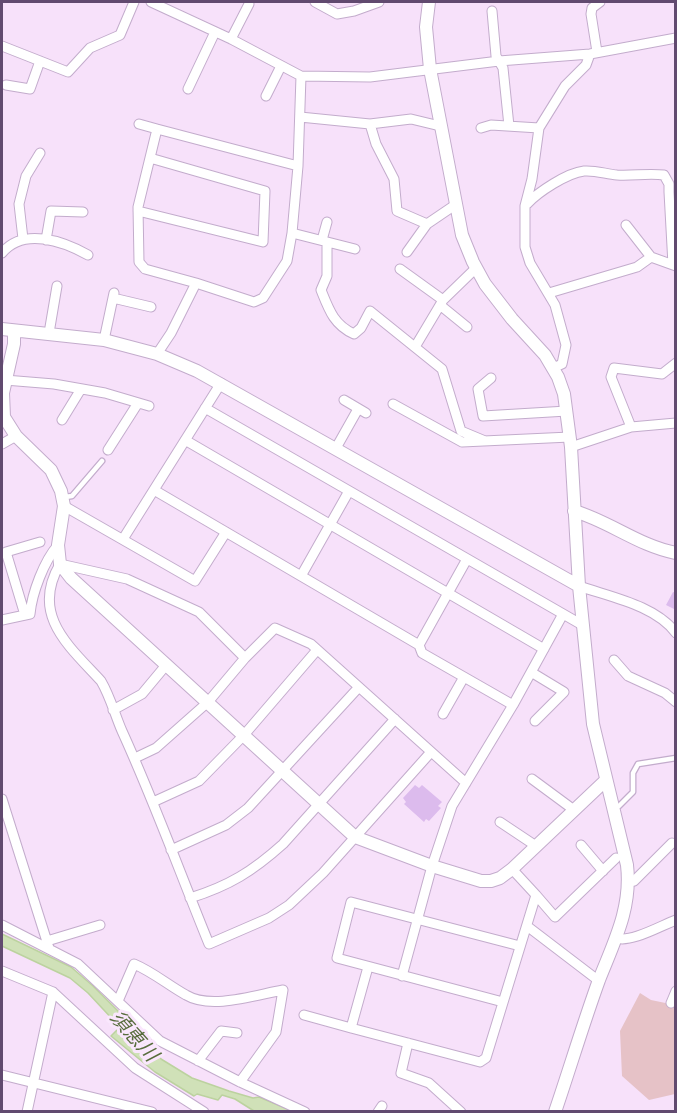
<!DOCTYPE html>
<meta charset="utf-8">
<style>
body{margin:0}
#map{position:relative;width:677px;height:1113px;overflow:hidden;background:#f7e1fa;font-family:"Roboto Condensed",sans-serif}
canvas{display:block}
.frame{position:absolute;inset:0;border:3px solid #614a6f;pointer-events:none}
</style>
<div id="map">
<canvas width="677" height="1113"></canvas>
<div class="frame"></div>
</div>
<script>
const ctx = document.querySelector('canvas').getContext('2d');
ctx.lineJoin = 'round';
function fill(path, color) { ctx.fillStyle = color; ctx.fill(path, 'evenodd'); }
function trace(path, color, width, dash) { ctx.strokeStyle = color; ctx.lineWidth = width; ctx.lineCap = dash ? 'butt' : 'round'; ctx.setLineDash(dash || []); ctx.stroke(path); }
function drawText(font, color, halo, rows, align = 'center') {
  ctx.font = font + ' "Roboto Condensed","Noto Sans JP",sans-serif'; ctx.lineWidth = 6; ctx.setLineDash([]); ctx.textBaseline = 'middle'; ctx.strokeStyle = halo; ctx.fillStyle = color; for (const [text, x, y, turn = 0] of rows) {
    ctx.save(); ctx.translate(x, y); ctx.rotate((+turn || 0) * Math.PI / 180); ctx.textAlign = isNaN(turn) ? turn : align; if (halo) ctx.strokeText(text, 0, 0); ctx.fillText(text, 0, 0); ctx.restore();
  }
}
const green = new Path2D(`
 M640 993 651 1000 675 1005V1094L649 1100 622 1076 620 1031Z`);
const water = new Path2D(`
 M2 934 71 967 93 986 153 1046 161 1059 192 1078 229 1091 253 1098 259 1097 292 1111H254L235 1099 222 1095 218 1100 197 1094 194 1096 155 1072 111 1036 118 1029 116 1023 88 993 70 978 2 946Z`);
const building = new Path2D(`
 M673 592 676 593V610L666 605Z
 M415 785 419 788 422 785 442 802 438 806 441 808 429 821 426 819 424 822 404 804 406 802 403 798Z`);
const service = new Path2D(`
 M65 497 72 496 102 461
 M613 807 619 806 633 792V773L638 764 676 758`);
const minor = new Path2D(`
 M151 2 231 39 301 76 370 77 499 61 590 54 676 38
 M315 2 337 14 354 11 379 2
 M492 11 496 56 503 68 509 126
 M231 39 249 4
 M2 46 68 72 90 48 120 35 134 2
 M597 52 591 14 592 8 600 2
 M6 85 30 89 40 61
 M188 89 215 32
 M266 96 281 66
 M300 117 370 124 411 119 440 126
 M139 124 157 129
 M370 124 376 144 394 179 397 211 427 224 455 205
 M481 128 491 125 539 128
 M527 204C538 192 567 173 584 171 595 170 606 174 617 175 633 176 648 173 664 175L669 184V192L673 265
 M138 211 263 242 265 191 150 158
 M626 225 651 257
 M292 233 355 249
 M23 239 19 204 26 176 40 153
 M46 240 51 211 83 212
 M322 240 327 222
 M327 242V276L321 290C329 310 334 325 354 334L361 328 370 311 442 369 461 431 485 441
 M407 252 427 224
 M2 253C23 227 63 241 88 255
 M400 269 443 300 476 268
 M196 283 145 269 139 262 138 207 157 129 298 166
 M549 293 637 267 651 257 676 266
 M113 298 151 307
 M440 305 467 327
 M49 333 57 286
 M104 340 114 293
 M415 347 443 300
 M157 354 171 333 196 283 254 302 263 298 287 261 292 233 298 166 301 76
 M553 368 562 364 566 345 555 305 530 263 525 247V206L532 179 539 128 565 86 586 65 590 54
 M491 378 478 389 483 416 567 411
 M5 380 54 384 105 393 149 406
 M344 400 366 413
 M393 404 462 442 570 437
 M205 408 584 626
 M62 420 81 389
 M631 427 611 377 614 368 662 374 676 363
 M185 440 544 649
 M2 444 16 436
 M571 447 631 427 676 423
 M336 448 358 409
 M108 450 138 403
 M154 490 419 645 422 653 513 705
 M64 506 195 581 226 532
 M123 539 221 383
 M301 576 349 491
 M579 586C610 597 655 605 676 633
 M25 615 6 552 40 542
 M2 620 30 614C32 593 44 561 58 545
 M419 645 467 559
 M245 658 199 612 127 579 60 564C30 615 69 646 101 681 110 696 115 715 122 731 154 801 180 873 209 944L269 918 289 905 323 873 431 752
 M614 660 628 676 665 693 676 702
 M531 672 564 692 535 721
 M113 710 142 694 167 664
 M443 714 464 677
 M135 758 156 748 208 702 245 658 275 628 311 644 466 783
 M532 779 574 810
 M2 799 49 948
 M153 802 199 781 244 735 317 650
 M500 822 536 846
 M581 845 603 871
 M171 850 226 825 248 808 359 687
 M629 882 634 881 672 843
 M536 895 555 917 616 858
 M190 898C229 886 253 871 283 844L395 719
 M2 925 78 964 160 1041 240 1082 305 1112
 M527 926 599 981
 M616 938C631 943 660 926 676 920
 M47 941 100 925
 M368 967 351 1028 480 1062 486 1058 536 895 512 869
 M2 971 53 992 135 1068 204 1112
 M402 976 432 866 452 806 513 705 563 614
 M118 1001 134 964C153 972 168 985 186 995 211 1010 255 995 283 990L276 1032 240 1082
 M503 1002 337 958 351 902 520 946
 M671 1003 676 991
 M304 1015 351 1028
 M408 1043 401 1073 429 1083 461 1112
 M198 1061 221 1031 237 1033
 M2 1075 152 1112
 M27 1112 53 992
 M378 1112 382 1106`);
const tertiary = new Path2D(`
 M429 2 426 27 430 69 462 235 473 262 485 284 512 319 545 355 558 377 564 394 571 447 579 586 593 724 627 865C632 908 614 942 599 980 583 1024 570 1068 555 1112
 M2 329 104 340 157 354 197 371 579 586
 M14 331V344L3 393 4 417 16 436 51 470 61 491 64 506 58 545 60 564 71 578 355 837 432 866 481 881H491L500 878 512 869 606 780
 M574 511C609 521 639 546 676 553`);
const waterNames = [
 ["須恵川",133,1037,48]
];
fill(green, '#e6c2c7');
fill(water, '#d0e1b8');
trace(water, '#bcd29f', 1.5);
fill(building, '#dcbbed');
trace(service, '#c3accc', 7);
trace(minor, '#c3accc', 11);
trace(tertiary, '#c3accc', 14);
trace(service, '#fff', 4.5);
trace(minor, '#fff', 9);
trace(tertiary, '#fff', 12);
drawText('italic 20px', '#586d3d', '#fae7fd', waterNames);
</script>
